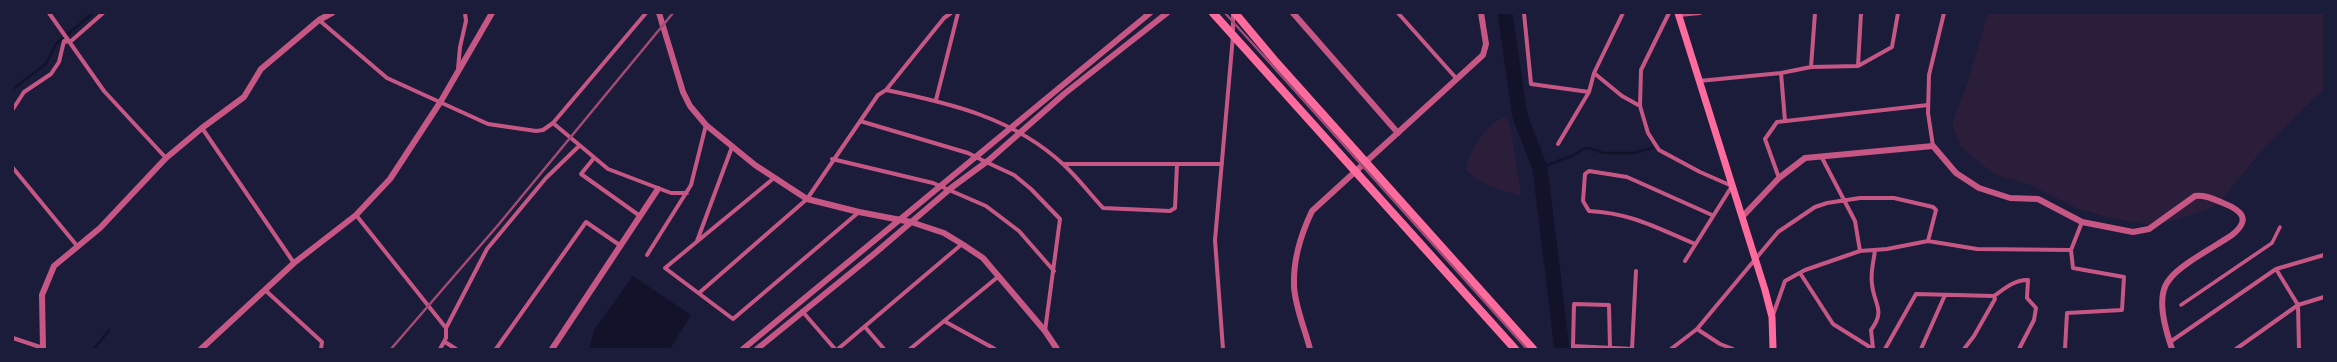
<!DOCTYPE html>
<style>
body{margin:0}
#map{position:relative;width:2337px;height:362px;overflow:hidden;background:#1b1b3a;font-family:"IBM Plex Sans",sans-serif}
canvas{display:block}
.frame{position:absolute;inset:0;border:14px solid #1b1b3a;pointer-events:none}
</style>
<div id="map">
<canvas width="2337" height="362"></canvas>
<div class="frame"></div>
</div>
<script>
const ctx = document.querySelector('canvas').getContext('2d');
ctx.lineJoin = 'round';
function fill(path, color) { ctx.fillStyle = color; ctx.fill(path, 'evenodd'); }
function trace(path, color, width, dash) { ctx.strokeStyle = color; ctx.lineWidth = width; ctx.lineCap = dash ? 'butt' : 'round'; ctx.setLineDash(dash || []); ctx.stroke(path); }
const green = new Path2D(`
 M1988 13H2324V91L2314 98 2258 155 2222 199 2207 210 2172 221 2148 225 2111 218 2076 208 2030 185 1994 174 1960 146 1952 123 1968 82Z
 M1506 116 1511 129 1521 196C1501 190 1479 186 1466 169 1470 149 1486 124 1506 116Z`);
const water = new Path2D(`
 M633 276 691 315 670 349H589L595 329Z`);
const stream = new Path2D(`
 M13 89 46 64 56 44 93 13
 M1540 168 1574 155 1583 149 1589 148 1604 153H1633L1652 148
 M94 349 109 330`);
const river = new Path2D(`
 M1505 13 1520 116 1540 168 1562 349`);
const pedestrian = new Path2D(`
 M2181 305 2272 243 2280 227`);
const minor = new Path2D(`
 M49 13 104 91 166 158
 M1398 13 1456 78
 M1524 13 1531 84 1589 92
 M1623 13 1594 73 1622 96 1640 106
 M1669 13 1641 70 1640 106 1648 133 1659 150 1700 172 1732 186 1685 261
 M1679 15 1700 13
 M319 20 387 78 488 124 536 131 543 130 553 123 646 13
 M1858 66 1861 13
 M1811 67 1815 13
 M458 69 460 47 466 21 465 13
 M1781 73 1785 121
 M1699 81 1781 73 1811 67 1858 66 1892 47 1898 13
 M886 90C950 103 1014 118 1064 165 1078 178 1090 194 1103 208L1170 211 1175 208 1177 165
 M936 100 958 13
 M13 109 24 92 51 74 59 62 64 41 70 42 103 13
 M860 121 968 153 986 162 1014 175 1031 189 1060 219 1045 331
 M553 123 608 169 671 193H687
 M202 128 294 263
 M1558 144 1589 92 1594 73
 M1933 146 1928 113 1929 75 1944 13
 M1821 156 1855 221 1860 251
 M594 158 581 174 640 216
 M832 159 933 183 986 206 1019 231 1054 271
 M1063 164H1222
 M13 168 78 247
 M774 178 665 268 733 319 859 212
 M1779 178 1765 139 1777 122 1928 105
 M356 215 446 328V338L440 349
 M697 241 732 147
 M1695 244C1657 228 1631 213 1589 211L1583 201 1585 174 1589 171 1627 177 1712 215
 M647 255 691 185 706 125
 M2276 269 2324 255
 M1800 273 1833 324 1873 349
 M265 290 322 342 321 349
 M699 293 807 199 878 95 886 90 944 18 951 13
 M1994 296C2004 289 2016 279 2028 280L2027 298 2036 308 2034 320 2019 349
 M802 311 835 349
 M1773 315 1785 281 1805 270 1860 251 1887 249 1928 241 1977 249 2071 250
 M944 321 995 349
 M865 327 884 349
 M446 328 487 249 546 178 579 146
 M1697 329 1778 232 1815 207 1827 203 1860 198H1894L1933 207 1936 210 1928 241
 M13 338 43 348
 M445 342 456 349
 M2170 342 2276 269 2298 305 2299 349
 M1573 346 1574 304 1609 305 1610 348
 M1873 348 1871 330C1886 310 1874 305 1872 284 1870 273 1874 260 1875 250
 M496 349 586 222 621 246
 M838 349 962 244
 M910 349 999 276
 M1223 349 1215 240 1233 36V13
 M1573 349V346L1633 349
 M1632 349 1636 271
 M1671 349 1697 329 1720 344 1733 349
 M1885 349 1916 294 1994 296 1995 299 1974 336 1964 349
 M1921 349 1945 295
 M2065 349 2067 313 2122 310 2124 277 2073 268 2071 250 2082 222
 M2236 349 2298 305 2324 297`);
const tertiary = new Path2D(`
 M659 13 683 92 690 106 706 125 755 165 807 199 859 212 911 222 944 233 962 244 983 258 1045 331 1057 349
 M1293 13 1398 133
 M1743 216 1779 178 1805 158 1933 146 1956 173 1979 188 2010 198 2038 199 2082 222 2133 232 2149 229 2195 196C2206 195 2213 199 2223 203 2241 210 2252 219 2232 235 2216 246 2179 265 2169 280 2155 297 2166 331 2172 349
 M43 349 42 295 54 266 100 228 166 158 202 128 244 97 261 69 319 20 332 13
 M201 349 294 263 356 215 390 179 441 101 492 13
 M552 349 658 189
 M743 349 1150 13
 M757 349 874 254 951 188 989 160 1064 94 1167 13
 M1310 349C1305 329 1295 307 1294 286 1293 261 1301 234 1312 211L1483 55 1486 44 1481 13`);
const secondary = new Path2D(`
 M1678 13 1765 290 1772 317 1773 349`);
const primary = new Path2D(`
 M1213 13 1515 349
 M1235 13 1276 62 1533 349`);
const rail = new Path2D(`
 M1225 13 1527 349
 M391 349 499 224 673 13`);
fill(green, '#2a1e3b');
fill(water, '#12122b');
trace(stream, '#12122b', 2.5);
trace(river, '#12122b', 15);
trace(pedestrian, '#c65784', 3.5);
trace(minor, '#c65784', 4);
trace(tertiary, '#c65784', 6);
trace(secondary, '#ff6b9d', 7);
trace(primary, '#ff6b9d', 8);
trace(rail, '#a44b75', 2.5);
</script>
